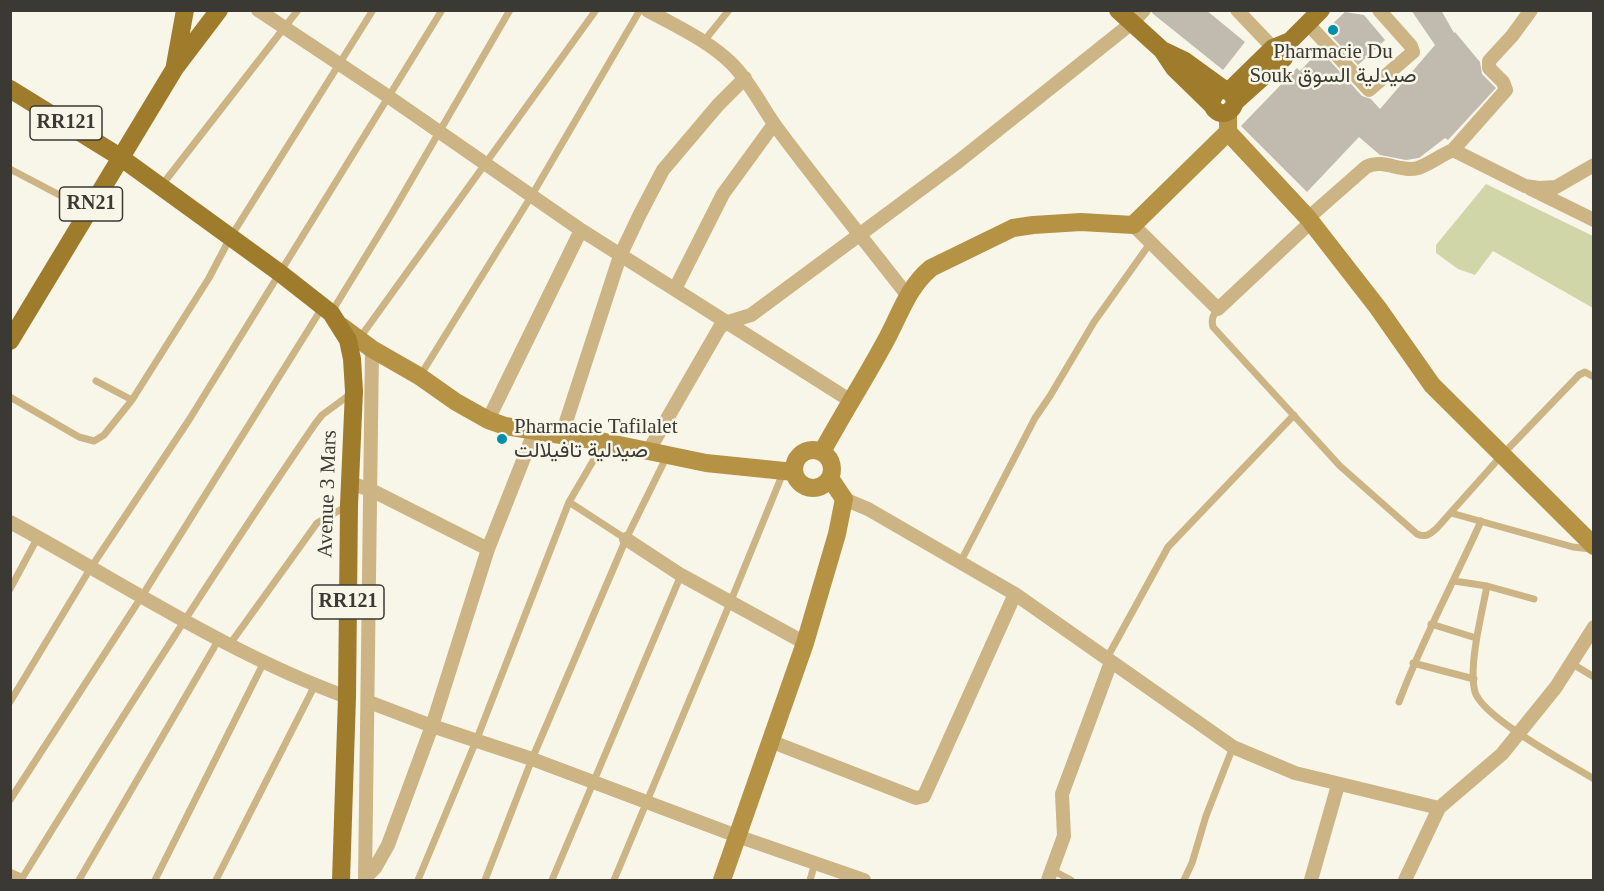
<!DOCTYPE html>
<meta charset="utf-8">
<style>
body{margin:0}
#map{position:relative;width:1604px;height:891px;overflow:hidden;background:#f8f6e9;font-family:"Times New Roman",serif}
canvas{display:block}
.frame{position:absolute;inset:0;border:12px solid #3a3934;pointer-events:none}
</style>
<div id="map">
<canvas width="1604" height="891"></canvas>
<div class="frame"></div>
</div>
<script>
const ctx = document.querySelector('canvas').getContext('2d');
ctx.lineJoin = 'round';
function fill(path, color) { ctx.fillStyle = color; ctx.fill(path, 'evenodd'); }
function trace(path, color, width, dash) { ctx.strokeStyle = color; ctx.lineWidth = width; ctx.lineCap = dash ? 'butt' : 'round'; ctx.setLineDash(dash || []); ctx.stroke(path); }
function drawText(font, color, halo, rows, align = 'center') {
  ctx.font = font + ' "Times New Roman",Vazirmatn,serif'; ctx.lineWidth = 5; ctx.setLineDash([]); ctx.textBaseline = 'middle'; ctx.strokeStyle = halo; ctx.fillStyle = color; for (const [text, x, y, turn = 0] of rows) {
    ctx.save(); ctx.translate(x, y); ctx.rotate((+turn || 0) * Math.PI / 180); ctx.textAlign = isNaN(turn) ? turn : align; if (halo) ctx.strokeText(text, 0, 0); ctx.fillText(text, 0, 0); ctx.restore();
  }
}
const green = new Path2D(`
 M1486 184 1593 236V308L1493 251 1475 275 1458 269 1436 253V245Z`);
const building = new Path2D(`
 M1153 10H1206L1245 42 1223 70 1152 13Z
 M1411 10H1441L1454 33 1455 32 1480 62 1482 74 1496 88 1448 140 1445 138 1419 158 1406 160 1380 155 1359 137 1307 192 1241 126 1297 68 1300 71 1320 50 1362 96 1371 99 1380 109 1435 45Z
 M1345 12 1364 15 1385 40 1358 65 1326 30Z`);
const lane = new Path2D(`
 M704 41 729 10
 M10 169 88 210
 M162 185 298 10
 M1218 309C1213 315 1211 319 1213 327L1340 466 1417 534C1426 538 1430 534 1437 528L1502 455 1579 375 1585 372 1594 377
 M331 313 391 215 510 10
 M359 339 596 10
 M420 376 532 195 640 10
 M96 381 132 400
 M10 397 79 437 94 441 104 435 132 400 209 278 230 238 373 10
 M569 502 626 539
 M1451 513 1573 547 1591 549
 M961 561 1035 418 1050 396 1094 322 1151 242
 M1454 581 1487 586C1482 613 1468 666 1475 692 1483 718 1568 763 1594 779
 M1487 586 1534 599
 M10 589 38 537
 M1431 624 1476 638
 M230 644 317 523 347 506
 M1107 658 1168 547 1294 415
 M1413 663 1474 679
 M1571 663 1594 677
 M10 702 90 569 189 420 442 10
 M1399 702C1422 640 1454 582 1481 521
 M10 800 142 596 322 308
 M1052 870 1071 880
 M21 880C116 726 213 573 315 424L322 415 352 393
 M79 880 219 639
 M155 880 264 662
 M216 880 315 685
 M418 880 476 741 569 502 603 444
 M485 880 532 759 626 539 667 456
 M552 880 681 575
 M614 880 730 603 783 473
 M810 880 815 863
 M1184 880 1192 863 1206 816 1233 747`);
const street = new Path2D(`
 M258 10 389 97 581 230 851 401
 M647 10C676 26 709 41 732 64 752 84 763 110 780 132 821 187 865 241 907 295
 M1237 10 1279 54
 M1308 24 1369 90 1413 52 1411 46 1379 10
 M1453 150 1506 90 1503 82 1489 68V61L1512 36 1531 10
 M1531 189 1594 220
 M1308 218 1366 167C1384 158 1400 173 1418 168 1430 164 1441 155 1453 150L1525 186 1539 188 1556 187 1594 165
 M1133 225 1218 309 1311 222
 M675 289 723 194 774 124
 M488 420 581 230
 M562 434 620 256 640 214 663 170 718 105 745 78
 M649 450 720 327 728 322 751 315 959 161 1133 22 1144 10
 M350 483 371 490 488 549
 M844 499 868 509 1015 594 1233 747 1295 773 1439 808 1502 754 1556 687 1594 627
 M10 522C121 582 228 654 347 697
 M626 539 681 575 805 643
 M369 702 432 726 532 759 737 836 864 880
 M770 741 916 798 924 796 1015 594
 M10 876 19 880
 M365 878 375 868 388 845 432 726 488 549 535 430
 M365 880 372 349
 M1048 880 1064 836 1062 794 1111 662
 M1311 880 1338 785
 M1405 880 1439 808`);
const secondary = new Path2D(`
 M1228 132 1308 218 1378 308 1432 385 1594 546
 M341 326 372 349 419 376 456 402 488 420 505 426 605 442 706 463 794 472
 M794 469a19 19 0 1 1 38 0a19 19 0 1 1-38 0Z
 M822 452C842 415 865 379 885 342 900 315 907 288 931 268L1013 228 1033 225 1081 222 1133 225 1228 132V112
 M722 880 805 643 837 534 844 499 830 478`);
const primary = new Path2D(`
 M1118 10 1162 50 1174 68 1212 105
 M1164 51 1185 61 1225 90
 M175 65 185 10
 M10 89 120 157 280 273 331 313 348 340 352 359 354 391 349 505 347 697 341 880
 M1229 91 1273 48 1290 41 1321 10
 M1235 102C1233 92 1226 88 1217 91L1211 101C1214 117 1231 117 1235 102L1284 58 1290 41
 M10 341 175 68 219 10`);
const markers = [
 [1333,30,6,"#008fab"],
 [502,439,6,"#008fab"]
];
const shields = [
 [66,123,72],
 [91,204,63],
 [348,602,72]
];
const shieldNames = [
 ["RR121",66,123],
 ["RN21",91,204],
 ["RR121",348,602]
];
const poiNames = [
 ["Pharmacie Du",1333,52],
 ["Souk صيدلية السوق",1333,76],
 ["Pharmacie Tafilalet",514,427,"left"],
 ["صيدلية تافيلالت",514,451,"left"]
];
const streetNames = [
 ["Avenue 3 Mars",328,494,-88]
];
fill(green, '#d1d6a8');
fill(building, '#c1baaf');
trace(lane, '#ccb484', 7);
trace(street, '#ccb484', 14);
trace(secondary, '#b69245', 18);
trace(primary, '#9f7c2c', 18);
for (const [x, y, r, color] of markers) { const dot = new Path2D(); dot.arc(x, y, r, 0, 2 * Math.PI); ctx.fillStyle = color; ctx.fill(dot); trace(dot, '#f8f6e9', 2); }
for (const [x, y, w] of shields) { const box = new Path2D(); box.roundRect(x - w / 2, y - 17, w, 34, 4.5); ctx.fillStyle = '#f8f6e9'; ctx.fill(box); trace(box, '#3a3934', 1.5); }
drawText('bold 20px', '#3a3934', null, shieldNames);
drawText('21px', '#3a3934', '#f8f6e9', poiNames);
drawText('21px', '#3a3934', '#f8f6e9', streetNames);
</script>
